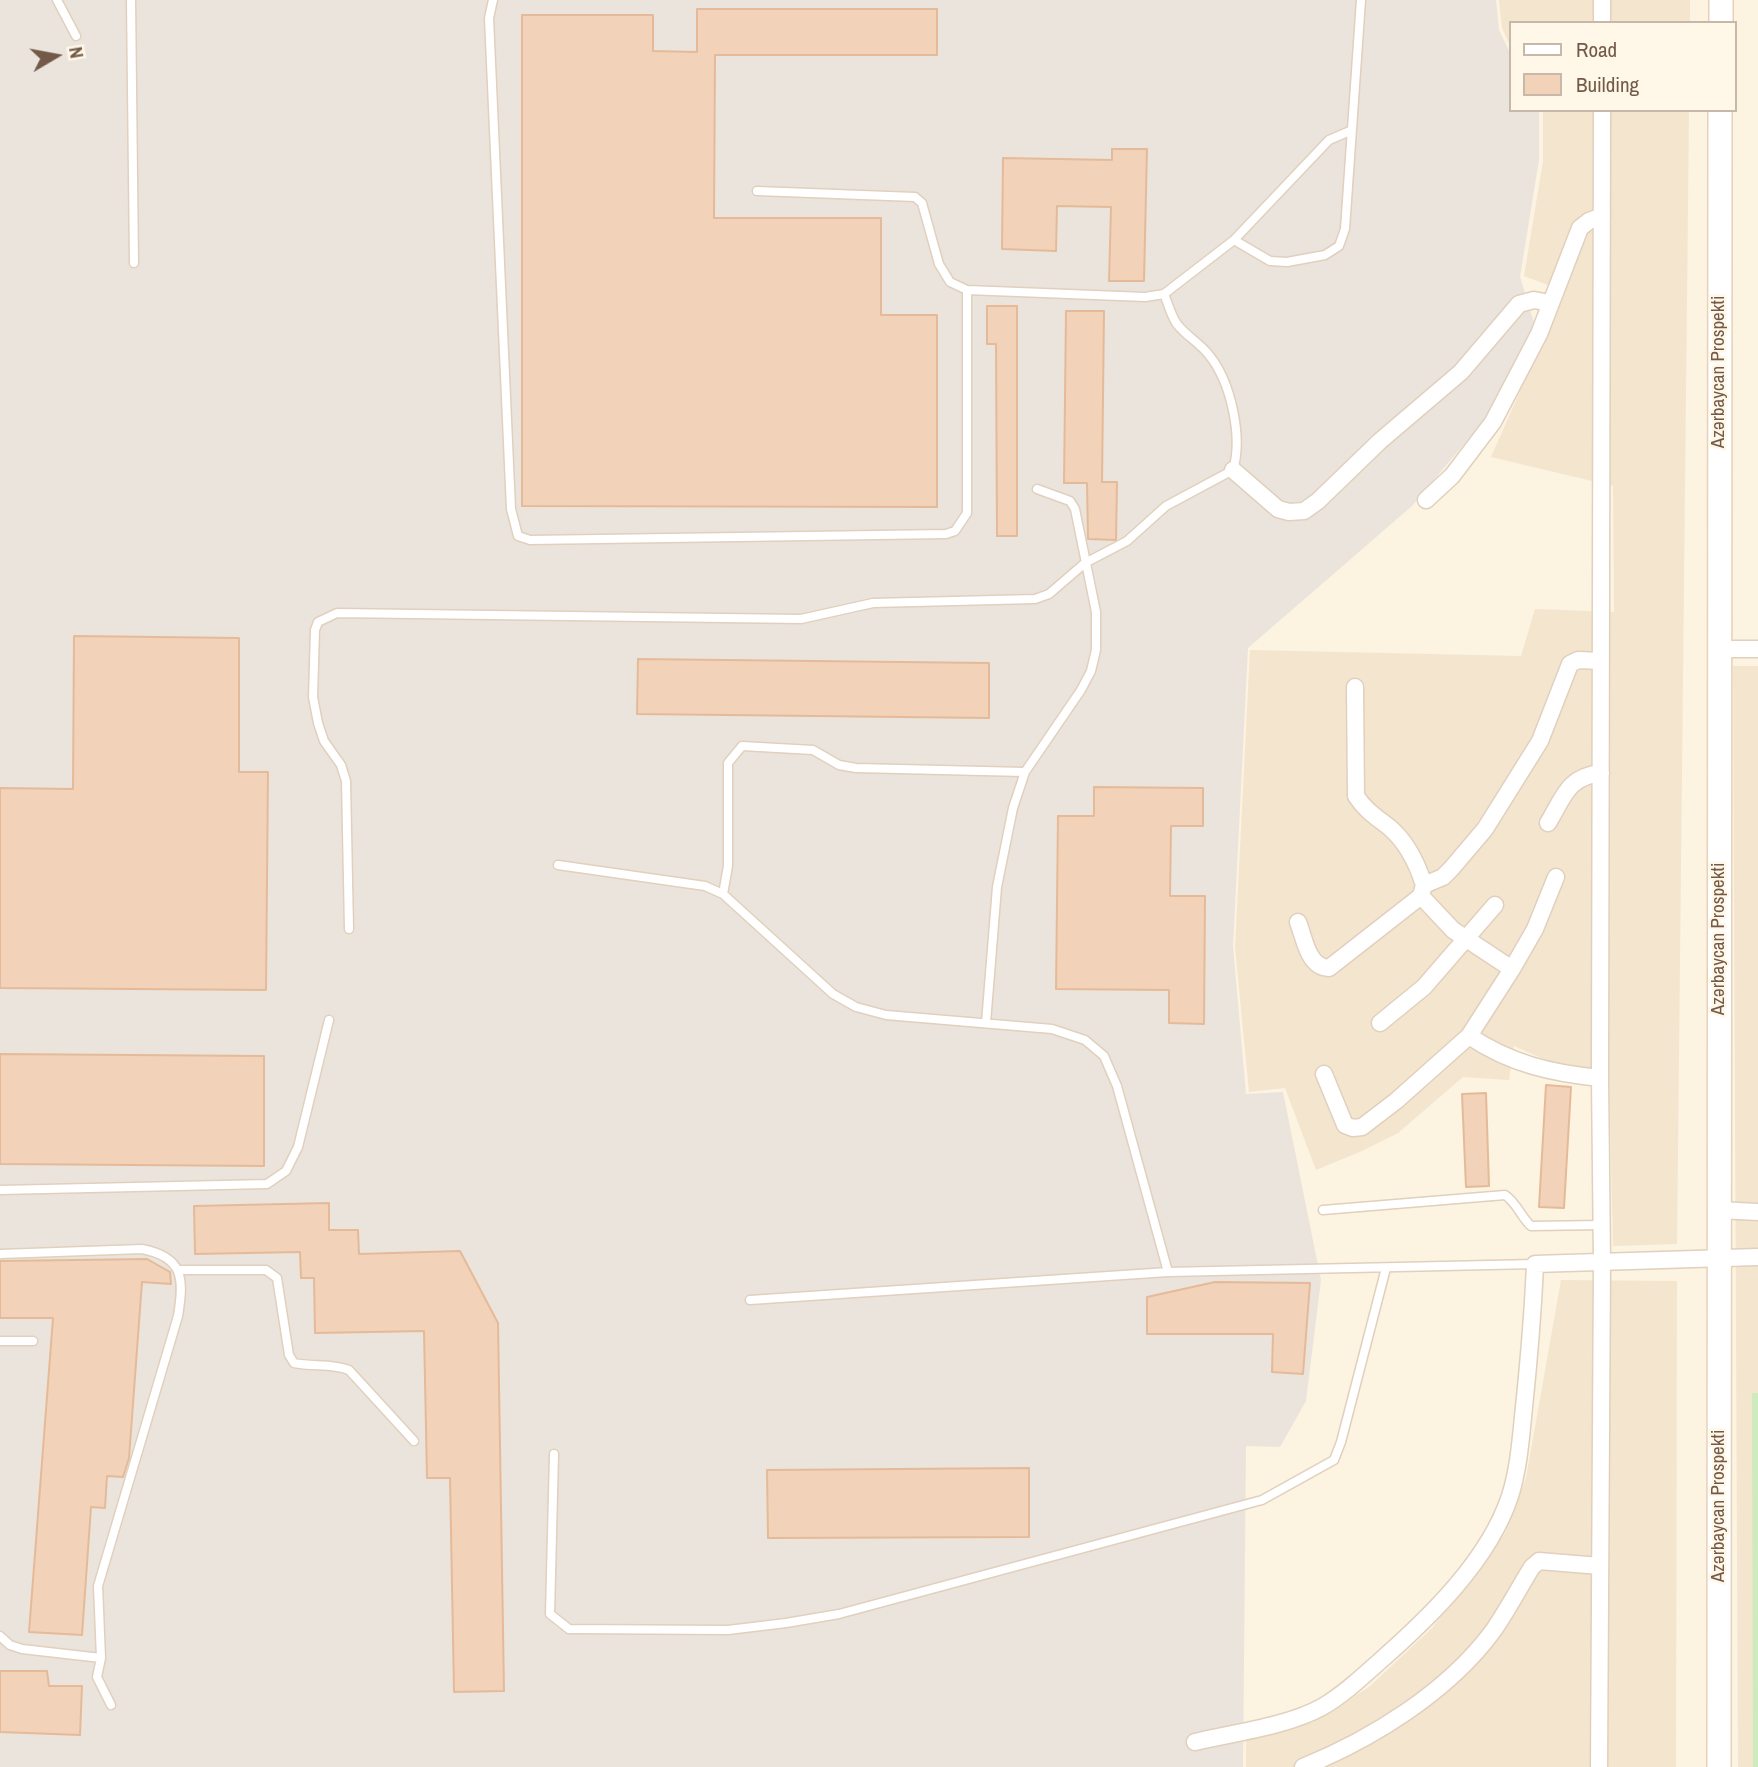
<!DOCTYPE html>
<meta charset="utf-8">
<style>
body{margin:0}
#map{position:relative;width:1758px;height:1767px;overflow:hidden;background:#fcf3e1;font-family:"Archivo Narrow",sans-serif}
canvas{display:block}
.legend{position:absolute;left:1509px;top:21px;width:228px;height:91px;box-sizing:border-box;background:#fff7e7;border:2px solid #c7b8a7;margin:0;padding:9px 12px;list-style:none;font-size:21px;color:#735a48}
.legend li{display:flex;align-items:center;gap:14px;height:35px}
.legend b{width:35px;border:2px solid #c7b8a7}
.north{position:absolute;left:21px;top:21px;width:70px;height:70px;-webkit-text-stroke:5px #fff7e7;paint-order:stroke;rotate:80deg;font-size:19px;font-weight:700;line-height:28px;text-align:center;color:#735a48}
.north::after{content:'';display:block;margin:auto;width:24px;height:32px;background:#735a48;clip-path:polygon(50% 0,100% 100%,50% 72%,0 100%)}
</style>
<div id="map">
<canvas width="1758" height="1767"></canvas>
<ul class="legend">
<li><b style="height:9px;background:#fff"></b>Road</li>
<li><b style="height:19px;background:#f2d2b8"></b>Building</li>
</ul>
<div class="north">N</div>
</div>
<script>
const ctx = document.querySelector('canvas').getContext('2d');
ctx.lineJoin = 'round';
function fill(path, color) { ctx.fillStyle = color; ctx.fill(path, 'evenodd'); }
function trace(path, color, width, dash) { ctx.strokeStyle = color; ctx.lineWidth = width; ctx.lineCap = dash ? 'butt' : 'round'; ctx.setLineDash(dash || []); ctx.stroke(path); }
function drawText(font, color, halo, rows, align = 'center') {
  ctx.font = font + ' "Archivo Narrow",sans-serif'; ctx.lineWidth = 5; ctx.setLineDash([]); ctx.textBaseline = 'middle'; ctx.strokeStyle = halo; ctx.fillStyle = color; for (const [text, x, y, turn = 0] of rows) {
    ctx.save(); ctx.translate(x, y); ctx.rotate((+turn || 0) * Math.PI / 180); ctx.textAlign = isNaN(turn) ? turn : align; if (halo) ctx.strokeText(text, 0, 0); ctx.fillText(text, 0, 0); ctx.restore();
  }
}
const residential = new Path2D(`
 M1499 0H1690V23H1511V48L1502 28Z
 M1543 110H1689L1677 1244 1613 1246 1609 1074 1555 1064 1514 1046 1509 1080 1463 1077 1398 1133 1362 1151 1316 1170 1285 1088 1249 1092 1235 947 1250 650 1521 656 1535 609 1614 612 1613 486 1491 457 1564 291 1524 276 1543 161Z
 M1733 666H1758V1767H1738Z
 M1561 1280 1677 1281 1676 1767H1246V1739L1313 1722 1369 1687 1432 1628 1505 1533 1526 1478Z`);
const industrial = new Path2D(`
 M0 0H1496L1499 30 1511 55V110H1539V160L1520 277 1535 326 1490 413 1412 506 1248 648 1233 946 1246 1094 1283 1092 1321 1280 1306 1401 1280 1447 1246 1446 1243 1767H0Z`);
const green = new Path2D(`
 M1752 1393H1758V1767H1753Z`);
const building = new Path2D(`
 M697 9H937V55H715L714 218H881V315H937V507L522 506V15H653V51L697 52Z
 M1112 149H1147L1144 281H1109L1111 207 1057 206 1056 251 1002 249 1003 158 1112 160Z
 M987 306H1017V536H997L996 344H987Z
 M1066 311H1104L1102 482H1117L1116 540 1088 539 1087 483H1064Z
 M74 636 239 638V772H268L266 990 0 988V788L73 789Z
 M638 659 989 663V718L637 714Z
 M1094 787 1203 788V826H1171L1170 896H1205L1204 1024 1169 1023V990L1056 989 1058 816H1094Z
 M0 1054 264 1056V1166L0 1164Z
 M1546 1085 1571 1087 1564 1208 1539 1207Z
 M1486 1093 1489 1186 1466 1187 1462 1094Z
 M329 1203V1230H358L359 1254 460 1251 498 1323 504 1691 454 1692 450 1478H427L424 1331 315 1333 314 1278H301L300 1252 195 1254 194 1206Z
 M147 1259 170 1272 171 1284 142 1282 129 1458 123 1477 107 1476 105 1508 91 1507 82 1635 29 1632 53 1318H0V1261Z
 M1215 1282 1310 1283 1303 1374 1272 1372 1273 1334H1147V1297Z
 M1029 1468V1537L768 1538 767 1470Z
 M0 1671H47L49 1686H82L80 1735 0 1732Z`);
const lane = new Path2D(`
 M57 0 76 36
 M131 0 134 263
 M493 0 489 18 511 509 518 536 530 540 946 534 955 531 967 513V290
 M1350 131 1329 140 1234 240 1270 261 1287 262 1325 255 1339 246 1345 229 1361 0
 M757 191 915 197 922 203 939 264 950 282 967 290 1145 297 1164 294 1234 240
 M558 865 705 886 723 894 833 994 856 1007 886 1015 1052 1029 1085 1040 1104 1056 1117 1086 1168 1272
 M723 894 728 866V763L742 746 813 750 839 765 856 768 1025 772
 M349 929 346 781 341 765 324 741 318 723 313 697 315 630 318 622 337 613 801 619 873 603 1035 599 1049 594 1085 563 1127 541 1166 506 1233 470C1243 437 1231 382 1209 355 1200 343 1186 336 1177 324 1171 316 1168 303 1164 294
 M986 1023 997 887 1013 808 1025 772 1081 690 1091 671 1096 650V612L1075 509 1070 501 1037 489
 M0 1190 267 1184 286 1171 298 1147 329 1020
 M1323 1210 1505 1195C1517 1203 1521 1217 1531 1226L1602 1225
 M0 1254 142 1249C184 1257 184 1279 178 1316L98 1586 101 1658 97 1677 111 1705
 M178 1270H266L277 1278 289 1355 294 1363C312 1367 332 1363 349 1370L414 1441
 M750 1300 1168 1272 1535 1264
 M0 1341H33
 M554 1454 550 1614 569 1629 728 1630 786 1623 839 1614 1262 1500 1334 1460 1341 1442 1386 1268
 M0 1636 10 1645 22 1649 101 1658`);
const street = new Path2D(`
 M1602 23V0
 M1233 470 1278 509 1289 512 1304 511 1318 501 1380 441 1461 372 1519 304 1534 300 1550 303
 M1426 500 1452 476 1493 422 1539 334 1580 228 1589 221 1602 216
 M1719 649H1758
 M1355 687 1356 796C1365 810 1376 817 1389 827 1407 842 1417 863 1424 885
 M1548 823C1564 797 1567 777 1601 773
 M1298 922C1305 940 1308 967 1329 968L1421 896
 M1512 969 1535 929 1556 877
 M1380 1023 1424 987 1495 905
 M1324 1074 1345 1125 1353 1128 1362 1127 1396 1101 1469 1036
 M1600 1078C1551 1073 1511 1064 1469 1036L1512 969 1453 930 1421 896 1424 885 1443 877 1451 869 1485 829 1540 741 1570 664 1578 660 1601 661
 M1719 1210 1758 1212
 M1195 1742C1233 1733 1288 1726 1322 1707 1343 1695 1362 1677 1380 1661 1430 1617 1489 1560 1510 1496 1519 1468 1521 1436 1524 1407 1529 1359 1533 1311 1535 1264L1758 1257
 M1303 1767C1372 1739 1448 1692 1493 1631 1507 1611 1519 1588 1532 1567L1539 1561 1600 1566
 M1599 1767 1602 1262 1600 1078 1602 110`);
const secondary = new Path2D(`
 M1721 23V0
 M1719 1767 1720 110`);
const streetNames = [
 ["Azərbaycan Prospekti",1719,372,-90],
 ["Azərbaycan Prospekti",1719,939,-90],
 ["Azərbaycan Prospekti",1719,1506,-90]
];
fill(residential, '#f4e5cf');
fill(industrial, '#ebe4dc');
fill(green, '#ceeabf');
fill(building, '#f2d2b8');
trace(building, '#e5ba98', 2);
trace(lane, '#e0d0bd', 11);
trace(street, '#e0d0bd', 19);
trace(secondary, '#e6d1ba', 26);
trace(lane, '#fff', 8);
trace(street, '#fff', 16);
trace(secondary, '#fff', 23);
drawText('19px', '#735a48', '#fff7e7', streetNames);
</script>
